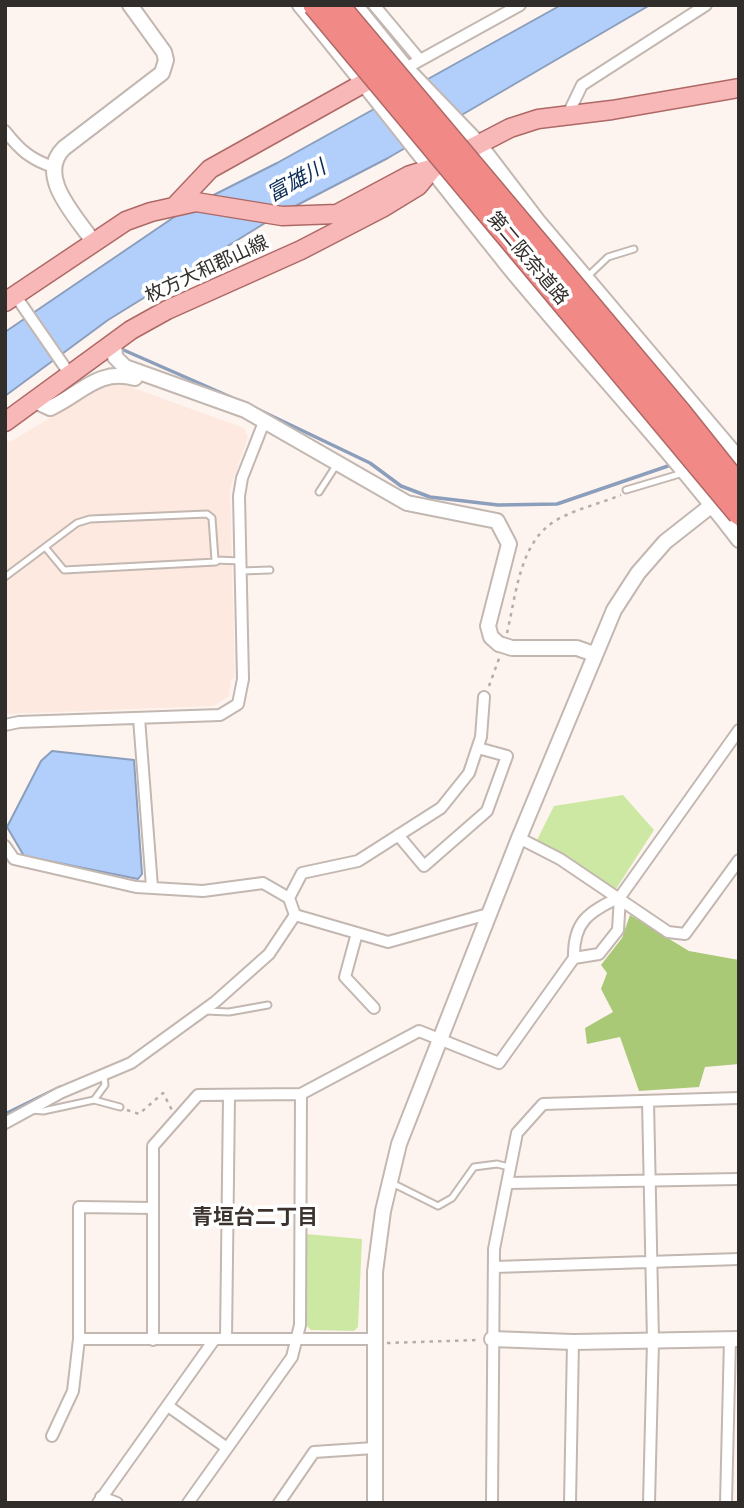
<!DOCTYPE html>
<meta charset="utf-8">
<style>
body{margin:0}
#map{position:relative;width:744px;height:1508px;overflow:hidden;background:#fef4ef;font-family:"DejaVu Sans",sans-serif}
canvas{display:block}
.frame{position:absolute;inset:0;border:7px solid #312d2a;pointer-events:none}
</style>
<div id="map">
<canvas width="744" height="1508"></canvas>
<div class="frame"></div>
</div>
<script>
const ctx = document.querySelector('canvas').getContext('2d');
ctx.lineJoin = 'round';
function fill(path, color) { ctx.fillStyle = color; ctx.fill(path, 'evenodd'); }
function trace(path, color, width, dash) { ctx.strokeStyle = color; ctx.lineWidth = width; ctx.lineCap = dash ? 'butt' : 'round'; ctx.setLineDash(dash || []); ctx.stroke(path); }
function drawText(font, color, halo, rows, align = 'center') {
  ctx.font = font + ' "DejaVu Sans","Noto Sans JP",sans-serif'; ctx.lineWidth = 7; ctx.setLineDash([]); ctx.textBaseline = 'middle'; ctx.strokeStyle = halo; ctx.fillStyle = color; for (const [text, x, y, turn = 0] of rows) {
    ctx.save(); ctx.translate(x, y); ctx.rotate((+turn || 0) * Math.PI / 180); ctx.textAlign = isNaN(turn) ? turn : align; if (halo) ctx.strokeText(text, 0, 0); ctx.fillText(text, 0, 0); ctx.restore();
  }
}
const built = new Path2D(`
 M117 382 244 428 248 437 230 489 235 678 231 679 229 696 214 706 5 714V439L10 442 106 384Z`);
const green = new Path2D(`
 M623 795 654 830 616 889 537 840 554 806Z
 M306 1234 362 1239 358 1327 354 1331 311 1330 305 1324Z`);
const forest = new Path2D(`
 M630 915 689 951 739 960V1064L705 1067 699 1087 639 1091 620 1037 587 1044 585 1028 613 1012 601 989 607 973 601 965 622 938Z`);
const water = new Path2D(`
 M561 5H650L388 158 278 215 108 320 5 396V332L186 209 277 163Z
 M52 751 134 760 142 874 138 879 24 856 7 827 41 761Z`);
const stream = new Path2D(`
 M119 348 242 402
 M255 408 370 463 401 486 430 497 498 505 557 504 668 466
 M5 1114 60 1087`);
const path = new Path2D(`
 M507 633C516 596 519 543 555 521 575 509 599 504 621 495
 M489 686 500 656
 M127 1110 139 1114 163 1093 172 1110
 M387 1343 478 1340`);
const service = new Path2D(`
 M586 278 608 257 634 249
 M626 490 683 473
 M319 492 337 464
 M45 547 64 570 216 562
 M241 571 270 570
 M5 577 77 523 90 519 207 514 212 518 215 560 241 561
 M206 1011 229 1012 268 1005
 M94 1100 120 1107
 M32 1110 43 1111 94 1100 105 1085 104 1076
 M392 1183 438 1206 452 1198 474 1167 497 1164 509 1167`);
const minor = new Path2D(`
 M374 5 420 60
 M406 68 520 5
 M567 116 582 85 706 5
 M5 131C20 150 30 159 53 167
 M15 295 71 376
 M139 718 152 887
 M5 725 19 722 220 715 238 704 243 679 239 496 242 478 264 422
 M398 835 424 866 487 811 507 756 478 748
 M519 838 560 859 668 932 685 934 739 860
 M5 846 14 859 136 887 203 891 263 883 289 898 295 915 269 954 215 1002 131 1063 60 1093 5 1123
 M620 897 618 930 599 954 574 958C573 921 589 912 620 897L739 730
 M289 898 302 873 358 861 441 808 469 773 481 737 484 697
 M295 915 388 942 488 914
 M357 933 345 977 374 1008
 M648 1101 653 1341 649 1503
 M508 1183 739 1179
 M495 1267 739 1259
 M79 1339H375
 M226 1339 229 1097
 M153 1340V1146L198 1095 301 1094 419 1031 499 1063 574 958
 M168 1406 227 1448
 M52 1436 73 1391 79 1339V1207L153 1208
 M101 1497 117 1503
 M98 1503 214 1340
 M188 1503 292 1357 300 1325 301 1094
 M279 1503 314 1452 374 1448
 M492 1503 494 1249 517 1133 543 1104 739 1098
 M570 1503 573 1342
 M726 1503 730 1339`);
const tertiary = new Path2D(`
 M300 5C371 91 439 180 509 267 585 359 667 446 739 540
 M355 5 406 68 479 144 537 220 739 459
 M94 243C77 217 35 176 64 148L162 73 166 60 164 52 130 5
 M114 343 115 357 125 367 245 410 407 503 497 521 509 544 488 626 491 637 499 644
 M35 401 50 408C81 394 98 368 135 378
 M512 648H577L594 654
 M492 1339 573 1342 739 1339
 M375 1503V1272L383 1211 399 1144 519 838 614 610 638 573 665 542 712 505 731 494`);
const primary = new Path2D(`
 M176 205 210 169 364 83
 M5 302 126 221 151 212 196 202 282 216 337 214 410 175 433 168 510 128 538 119 612 110 739 88
 M5 422 131 330 167 310 301 250 382 208 418 186 433 168`);
const tertiaryBridge = new Path2D(`
 M499 644 512 648`);
const motorwayBridge = new Path2D(`
 M314 5 739 514
 M338 5 680 412 739 486`);
const streetNames = [
 ["第二阪奈道路",527,259,50],
 ["枚方大和郡山線",207,270,-25]
];
const waterNames = [
 ["富雄川",297,182,-29]
];
const neighbourhoodNames = [
 ["青垣台二丁目",255,1219]
];
fill(built, '#fde9e0');
fill(green, '#cce8a3');
fill(forest, '#a9c976');
fill(water, '#b1cffa');
trace(water, '#8b9ebc', 2);
trace(stream, '#8b9ebc', 3.5);
trace(service, '#c3b7b1', 9);
trace(minor, '#c3b7b1', 14);
trace(tertiary, '#c3b7b1', 18);
trace(primary, '#ae6966', 21);
trace(path, '#b5ada8', 2.5, [3.5, 5]);
trace(service, '#fff', 5);
trace(minor, '#fff', 10);
trace(tertiary, '#fff', 14);
trace(primary, '#f7b8b7', 18);
trace(tertiaryBridge, '#c3b7b1', 18, []);
trace(motorwayBridge, '#ae6966', 24, []);
trace(tertiaryBridge, '#fff', 14);
trace(motorwayBridge, '#f18987', 21);
drawText('19px', '#312d2a', '#fff', streetNames);
drawText('italic 21px', '#0c2c58', '#fff', waterNames);
drawText('bold 21px', '#3c332f', '#fff', neighbourhoodNames);
</script>
